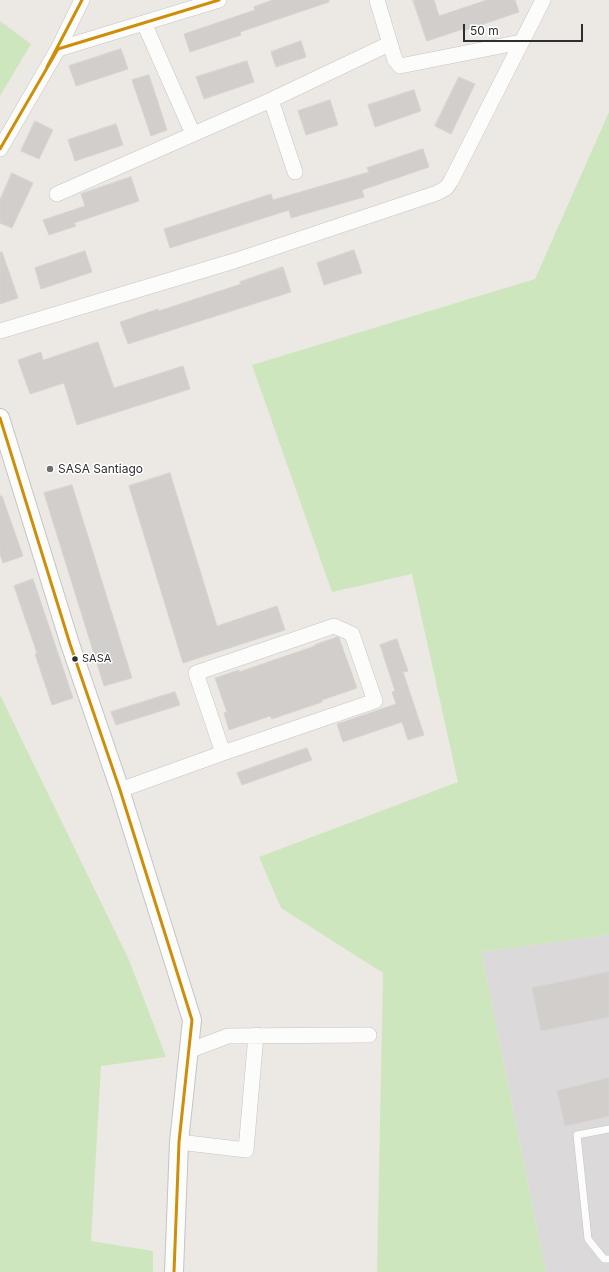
<!DOCTYPE html>
<style>
body{margin:0}
#map{position:relative;width:609px;height:1272px;overflow:hidden;background:#ece8e4;font-family:Inter,sans-serif}
canvas{display:block}
.scale{position:absolute;left:463px;top:24px;width:120px;height:18px;box-sizing:border-box;border:2px solid #2e2e2e;border-top:0;padding-left:5px;font-size:12px;line-height:14px;white-space:nowrap;color:#2e2e2e;-webkit-text-stroke:3px #fff;paint-order:stroke}
</style>
<div id="map">
<canvas width="609" height="1272"></canvas>
<div class="scale">50 m</div>
</div>
<script>
const ctx = document.querySelector('canvas').getContext('2d');
ctx.lineJoin = 'round';
function fill(path, color) { ctx.fillStyle = color; ctx.fill(path, 'evenodd'); }
function trace(path, color, width, dash) { ctx.strokeStyle = color; ctx.lineWidth = width; ctx.lineCap = dash ? 'butt' : 'round'; ctx.setLineDash(dash || []); ctx.stroke(path); }
function drawText(font, color, halo, rows, align = 'center') {
  ctx.font = font + ' Inter,sans-serif'; ctx.lineWidth = 3; ctx.setLineDash([]); ctx.textBaseline = 'middle'; ctx.strokeStyle = halo; ctx.fillStyle = color; for (const [text, x, y, turn = 0] of rows) {
    ctx.save(); ctx.translate(x, y); ctx.rotate((+turn || 0) * Math.PI / 180); ctx.textAlign = isNaN(turn) ? turn : align; if (halo) ctx.strokeText(text, 0, 0); ctx.fillText(text, 0, 0); ctx.restore();
  }
}
const industrial = new Path2D(`
 M609 935V1272H546L481 952Z`);
const green = new Path2D(`
 M0 21 31 44 0 96Z
 M609 112V935L481 952 546 1272H377L383 973 281 908 259 857 458 782 412 574 332 592 252 365 535 279Z
 M0 695 129 960 166 1057 101 1066 91 1241 153 1251V1272H0Z`);
const building = new Path2D(`
 M273 0H329V2L240 32 241 35 190 52 184 34 255 10 254 7Z
 M413 0H434L439 16 487 0H515L519 12 463 31V29L427 41Z
 M301 41 306 57 276 67 271 52Z
 M121 49 128 69 76 86 69 66Z
 M247 61 254 82 204 99 196 77Z
 M149 75 167 130 151 136 132 80Z
 M459 77 475 84 451 134 435 126Z
 M414 90 421 111 375 127 368 105Z
 M330 100 338 125 306 135 298 111Z
 M35 121 53 130 39 159 21 151Z
 M116 124 123 145 75 161 68 140Z
 M423 149 429 167 362 190 364 197 291 218 289 210 170 248 164 229 271 194 273 200 369 172 367 168Z
 M12 173 33 183 12 228 0 223V200Z
 M131 177 139 201 74 223 76 226 49 235 43 220 85 206 81 194Z
 M354 250 362 273 324 285 317 263Z
 M85 251 92 272 41 289 35 268Z
 M2 252 18 298 0 304V253Z
 M283 267 291 292 128 344 120 322 158 309 159 311 241 284 240 282Z
 M98 342 114 388 183 366 190 389 77 425 64 383 30 394 18 360 41 352 43 360Z
 M170 473 217 626 277 606 285 630 183 663 129 486Z
 M72 485 132 678 104 686 44 493Z
 M0 496H2L23 556 3 563 0 554Z
 M33 579 73 698 52 705 35 654 37 653 14 586Z
 M338 637 339 638 357 688 322 700V702L272 719 270 716 229 730 224 713 227 712 215 678 239 670V672L315 646V645Z
 M397 639 408 671 403 672 424 735 408 740 402 722 343 742 337 724 396 704 392 692 395 691 380 645Z
 M175 692 180 705 116 725 111 712Z
 M307 748 312 760 242 785 237 773Z
 M609 972V1017L541 1031 532 988Z
 M609 1078V1116L565 1126 557 1091Z`);
const service = new Path2D(`
 M609 1129 577 1135 588 1239 604 1259H609`);
const minor = new Path2D(`
 M377 0 395 60 400 66 521 42
 M144 23 193 134
 M58 49 219 0
 M271 100 295 172
 M0 149 58 49 82 0
 M57 194 271 100 389 44
 M0 331 234 261 437 193 446 188 451 181 543 0
 M120 790 223 753 375 701 352 634 334 626 196 673 223 753
 M188 1051 228 1036 369 1035
 M179 1142 246 1150 256 1035`);
const tertiary = new Path2D(`
 M0 418 70 644 120 790 192 1020 179 1142 174 1272`);
const bus1 = new Path2D(`
 M47 67 82 0
 M0 149 58 49 219 0
 M0 418 70 644 120 790 192 1020 179 1142 174 1272`);
const markers = [
 [50,469,4,"#706f6e"],
 [75,659,3.5,"#2e2e2e"]
];
const busNames = [
 ["SASA",82,659]
];
const poiNames = [
 ["SASA Santiago",58,469]
];
fill(industrial, '#dcd9db');
fill(green, '#cee6be');
fill(building, '#d1cecb');
trace(building, '#d7d4d0', 1);
trace(service, '#c5c4c5', 8);
trace(minor, '#c5c4c5', 16);
trace(tertiary, '#c5c4c5', 20);
trace(service, '#fcfcfb', 7);
trace(minor, '#fcfcfb', 15);
trace(tertiary, '#fcfcfb', 18);
trace(bus1, '#cf8e09', 3);
for (const [x, y, r, color] of markers) { const dot = new Path2D(); dot.arc(x, y, r, 0, 2 * Math.PI); ctx.fillStyle = color; ctx.fill(dot); trace(dot, '#fff', 1.5); }
drawText('11px', '#2e2e2e', '#fff', busNames, 'left');
drawText('12px', '#2e2e2e', '#fff', poiNames, 'left');
</script>
